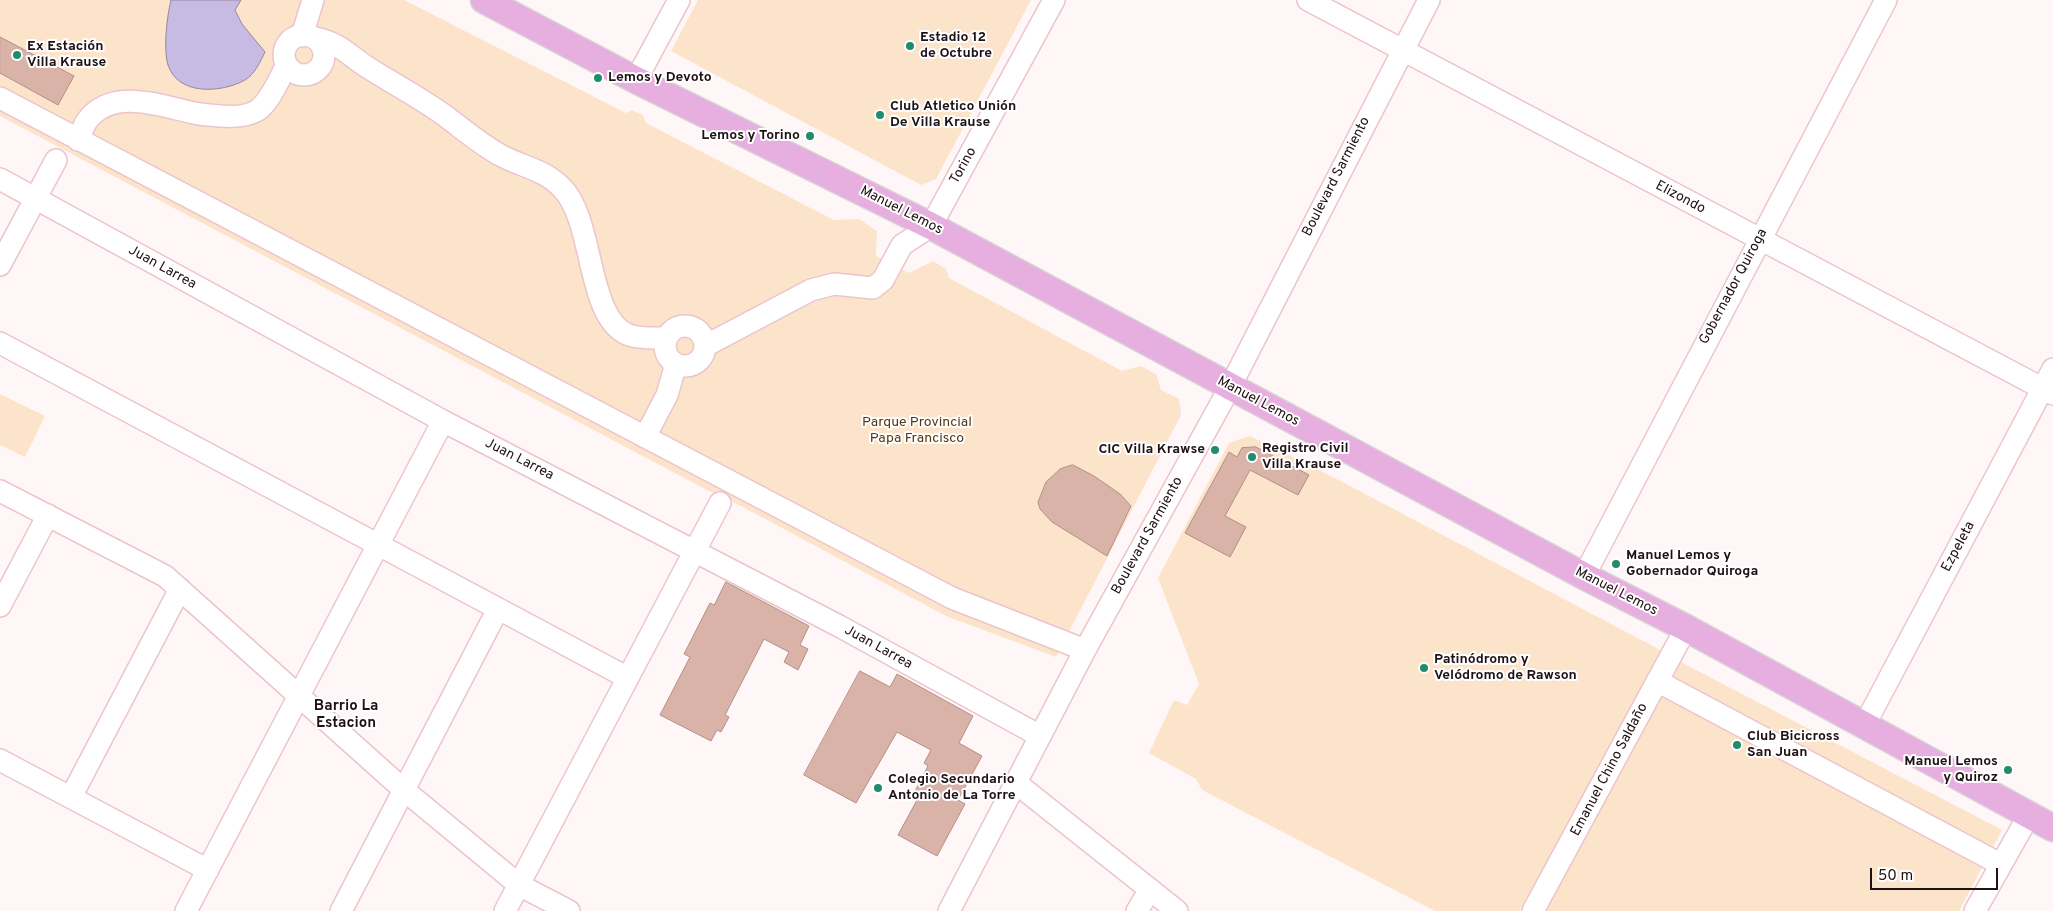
<!DOCTYPE html>
<meta charset="utf-8">
<style>
body{margin:0}
#map{position:relative;width:2053px;height:911px;overflow:hidden;background:#fff6f8;font-family:Overpass,sans-serif}
canvas{display:block}
.scale{position:absolute;left:1870px;top:868px;width:128px;height:22px;box-sizing:border-box;border:2px solid #1f1115;border-top:0;padding-left:6px;font-size:15px;line-height:18px;white-space:nowrap;color:#1f1115;-webkit-text-stroke:4px #fff;paint-order:stroke}
</style>
<div id="map">
<canvas width="2053" height="911"></canvas>
<div class="scale">50 m</div>
</div>
<script>
const ctx = document.querySelector('canvas').getContext('2d');
ctx.lineJoin = 'round';
function fill(path, color) { ctx.fillStyle = color; ctx.fill(path, 'evenodd'); }
function trace(path, color, width, dash) { ctx.strokeStyle = color; ctx.lineWidth = width; ctx.lineCap = dash ? 'butt' : 'round'; ctx.setLineDash(dash || []); ctx.stroke(path); }
function drawText(font, color, halo, rows, align = 'center') {
  ctx.font = font + ' Overpass,sans-serif'; ctx.lineWidth = 4; ctx.setLineDash([]); ctx.textBaseline = 'middle'; ctx.strokeStyle = halo; ctx.fillStyle = color; for (const [text, x, y, turn = 0] of rows) {
    ctx.save(); ctx.translate(x, y); ctx.rotate((+turn || 0) * Math.PI / 180); ctx.textAlign = isNaN(turn) ? turn : align; if (halo) ctx.strokeText(text, 0, 0); ctx.fillText(text, 0, 0); ctx.restore();
  }
}
const green = new Path2D(`
 M0 0H404L626 113 632 110 643 115 646 123 834 220 859 219 877 231 876 256 909 273 933 261 946 269 949 278 1122 371 1141 366 1156 374 1161 390 1179 399 1181 415 1056 657 946 616 741 506 705 489 0 116Z
 M698 0H1031L936 179 921 185 671 51Z
 M0 394 45 416 25 457 0 445Z
 M1250 436 1333 477 1664 652 1519 911H1435L1202 790 1196 779 1149 753 1174 700 1187 705 1199 684 1158 578 1229 443Z
 M1679 661 2002 830 1959 911H1542Z`);
const water = new Path2D(`
 M171 0H241L235 10 242 24 265 52C260 62 255 74 245 80 222 93 178 96 168 65 163 49 167 16 171 0Z`);
const building = new Path2D(`
 M0 37 74 76 58 105 0 73Z
 M1256 447 1309 475 1298 495 1250 470 1225 516 1246 527 1230 557 1185 533 1229 452 1237 457 1242 448Z
 M1073 465 1094 476 1120 494 1131 506 1107 556 1052 522 1040 509 1038 502 1046 482 1060 469Z
 M726 582 809 626 800 645 808 649 798 670 784 662 789 652 764 639 725 715 729 717 721 732 717 730 711 741 660 715 690 657 684 654 710 603 714 605Z
 M860 671 890 687 897 674 973 716 959 743 982 756 958 800 965 804 937 856 898 835 917 800 912 797 928 766 924 763 931 750 897 732 856 803 804 775Z`);
const minor = new Path2D(`
 M1308 0 2053 394
 M284 55a20 20 0 1 1 40 0a20 20 0 1 1-40 0Z
 M302 36 313 0
 M315 38C340 43 347 54 367 67 392 83 419 97 444 115 463 129 481 145 502 156 523 167 545 170 562 188 595 221 586 319 629 335 640 339 654 338 666 338
 M636 80 679 0
 M0 98 952 598 1085 650
 M78 140C81 134 83 128 86 122 111 86 161 106 194 113 202 115 212 115 221 116 233 117 247 117 258 110 271 100 279 79 287 65
 M0 179 443 421 839 626 1040 736
 M0 265 56 160
 M665 346a20 20 0 1 1 40 0a20 20 0 1 1-40 0Z
 M0 343 628 678
 M705 346 811 290 834 284 873 288 883 280 902 245 931 226 1054 0
 M645 437 667 395 676 364
 M0 491 165 576 404 790 519 885 569 911
 M1584 576 1886 0
 M0 606 48 515
 M1657 681 2000 864
 M1864 726 2053 369
 M0 760 208 870
 M1016 783 1177 911
 M71 797 180 589
 M186 911 443 421
 M341 911 498 609
 M505 911 720 503
 M949 911 1085 650 1230 387 1429 0
 M1137 911 1150 889
 M1533 911 1686 628
 M1975 911 2029 815`);
const major = new Path2D(`
 M484 0 636 80 931 226 1584 576 1686 628 2053 828`);
const markers = [
 [910,46,5,"#208c6b"],
 [17,55,5,"#208c6b"],
 [598,78,5,"#208c6b"],
 [880,115,5,"#208c6b"],
 [810,136,5,"#208c6b"],
 [1215,450,5,"#208c6b"],
 [1252,457,5,"#208c6b"],
 [1616,564,5,"#208c6b"],
 [1424,668,5,"#208c6b"],
 [1737,745,5,"#208c6b"],
 [2008,770,5,"#208c6b"],
 [878,788,5,"#208c6b"]
];
const poiNames = [
 ["Estadio 12",920,38],
 ["de Octubre",920,54],
 ["Ex Estación",27,47],
 ["Villa Krause",27,63],
 ["Lemos y Devoto",608,78],
 ["Club Atletico Unión",890,107],
 ["De Villa Krause",890,123],
 ["Lemos y Torino",800,136,"right"],
 ["Registro Civil",1262,449],
 ["Villa Krause",1262,465],
 ["CIC Villa Krawse",1205,450,"right"],
 ["Manuel Lemos y",1626,556],
 ["Gobernador Quiroga",1626,572],
 ["Patinódromo y",1434,660],
 ["Velódromo de Rawson",1434,676],
 ["Club Bicicross",1747,737],
 ["San Juan",1747,753],
 ["Manuel Lemos",1998,762,"right"],
 ["y Quiroz",1998,778,"right"],
 ["Colegio Secundario",888,780],
 ["Antonio de La Torre",888,796]
];
const streetNames = [
 ["Torino",964,166,-61],
 ["Boulevard Sarmiento",1337,177,-63],
 ["Elizondo",1680,198,28],
 ["Manuel Lemos",901,211,27],
 ["Juan Larrea",162,268,29],
 ["Gobernador Quiroga",1734,287,-62],
 ["Manuel Lemos",1258,402,28],
 ["Juan Larrea",519,460,27],
 ["Boulevard Sarmiento",1148,536,-61],
 ["Ezpeleta",1959,547,-62],
 ["Manuel Lemos",1616,592,27],
 ["Juan Larrea",878,648,29],
 ["Emanuel Chino Saldaño",1610,770,-62]
];
const parkNames = [
 ["Parque Provincial",917,423],
 ["Papa Francisco",917,439]
];
const neighbourhoodNames = [
 ["Barrio La",346,707],
 ["Estacion",346,724]
];
fill(green, '#fce4ca');
fill(water, '#c7bbe3');
trace(water, '#9588a5', 1);
fill(building, '#d9b3a8');
trace(building, '#b38f85', 1);
trace(minor, '#ecc4cc', 24);
trace(major, '#d7d4d5', 29);
trace(minor, '#fff', 21);
trace(major, '#e6afdf', 26);
for (const [x, y, r, color] of markers) { const dot = new Path2D(); dot.arc(x, y, r, 0, 2 * Math.PI); ctx.fillStyle = color; ctx.fill(dot); trace(dot, '#fff', 2); }
drawText('bold 14px', '#1f1115', '#fff', poiNames, 'left');
drawText('14px', '#1f1115', '#fff', streetNames);
drawText('14px', '#56370f', '#fff', parkNames);
drawText('bold 15px', '#1f1115', '#fff', neighbourhoodNames);
</script>
